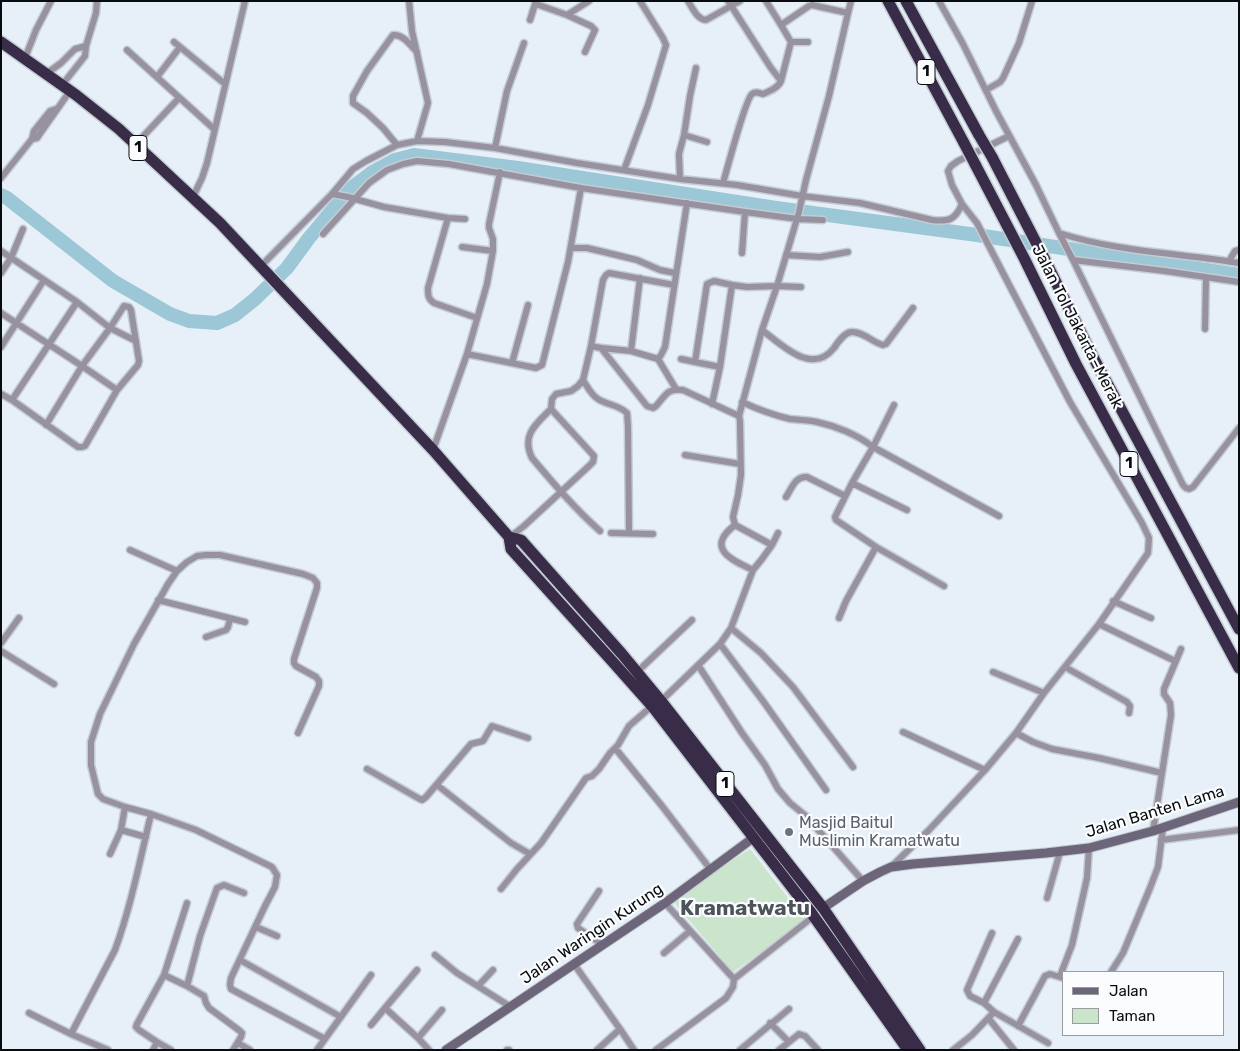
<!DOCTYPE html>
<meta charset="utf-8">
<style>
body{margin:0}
#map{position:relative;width:1240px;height:1051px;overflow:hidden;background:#e7f0f8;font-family:Rubik,sans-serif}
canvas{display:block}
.frame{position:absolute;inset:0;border:2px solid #090c0e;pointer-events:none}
.legend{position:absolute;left:1062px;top:971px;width:162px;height:65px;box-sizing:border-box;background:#fafcfe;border:1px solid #9a9c9e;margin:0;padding:6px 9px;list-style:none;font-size:15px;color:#090c0e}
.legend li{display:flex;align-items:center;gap:10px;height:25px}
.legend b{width:25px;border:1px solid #9a9c9e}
</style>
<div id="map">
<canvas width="1240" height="1051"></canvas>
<div class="frame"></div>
<ul class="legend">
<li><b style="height:6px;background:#6d657a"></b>Jalan</li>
<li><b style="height:14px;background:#cbe5cd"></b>Taman</li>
</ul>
</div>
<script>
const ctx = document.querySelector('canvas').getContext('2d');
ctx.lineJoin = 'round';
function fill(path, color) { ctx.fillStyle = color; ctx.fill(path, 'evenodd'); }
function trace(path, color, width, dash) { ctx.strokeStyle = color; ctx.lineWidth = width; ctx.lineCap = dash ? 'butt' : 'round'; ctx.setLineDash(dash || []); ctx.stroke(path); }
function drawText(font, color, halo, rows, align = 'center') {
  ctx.font = font + ' Rubik,sans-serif'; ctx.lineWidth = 4.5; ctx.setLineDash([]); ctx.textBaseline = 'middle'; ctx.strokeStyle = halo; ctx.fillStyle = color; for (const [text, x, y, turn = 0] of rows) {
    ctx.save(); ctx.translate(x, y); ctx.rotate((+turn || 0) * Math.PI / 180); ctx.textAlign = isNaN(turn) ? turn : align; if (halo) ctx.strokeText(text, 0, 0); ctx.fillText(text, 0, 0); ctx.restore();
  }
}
const green = new Path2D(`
 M750 849 806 921 733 972 672 900Z`);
const river = new Path2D(`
 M1 195 7 198 113 281 170 314 189 321 217 323 235 315 255 299 287 268 309 238 350 189 371 173 395 160 414 155 518 168 776 208 977 235 1239 275`);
const street = new Path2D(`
 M409 1 412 31 428 103 417 141
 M688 1C693 9 697 19 706 20L740 1
 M728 1 771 68 781 81
 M939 1 963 44 996 111 1036 185 1059 233C1117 252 1179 253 1239 263
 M536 4 567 15 589 1
 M848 13 851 1
 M567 15 591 26 595 30 585 52
 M530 20 536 1
 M174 42 225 84
 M791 42H808
 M127 50 214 129
 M25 58 36 30 51 1
 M46 74 61 63 75 49 86 46
 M157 77 180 47
 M62 85 85 56 86 46 96 13 97 1
 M986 90 1000 82 1003 78 1019 43 1032 1
 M684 135 707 142
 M32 139 34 131 50 111 56 109
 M135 145 179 98
 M397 145 383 128 367 113 353 103V96L367 71 393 35C403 34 410 45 417 52
 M495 148 507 91 524 43
 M624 170 648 105 666 45 663 38 640 1
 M1 178 32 139 37 138 39 135 70 91
 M680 179 679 154 684 135 690 96 696 68
 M723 183C727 170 745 100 752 94 756 91 759 93 763 94 770 91 778 88 781 81L791 42 781 25
 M332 194 348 197 384 207 448 218 465 219
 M193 197 202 178 207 163 245 1
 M962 204 952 185 948 171 951 166 958 161 1009 136
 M448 218 428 288C428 295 428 299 434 303L477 318
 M1059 233 1073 260 1183 485 1186 488 1189 489 1193 487 1239 428
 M323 234 369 183 387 170 403 164 417 161 449 164 581 188 745 212 798 219 823 220
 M462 247 493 251
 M571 248H587L604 252 637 260 660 270 675 273
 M1 251 77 302 110 328 136 341
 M742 253 745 212
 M786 255 820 257 848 252
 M1073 260 1165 271 1239 282
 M1229 261 1235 251 1239 250
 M260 267 332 194 353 169 366 161 397 145 417 141 445 142 495 148 577 163 680 179 737 185 802 196 860 203 932 220C949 222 955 220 962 204L977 223 1070 402 1142 523 1149 538 1148 553 1099 624 1044 693 1016 733 985 770 928 831 891 867
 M1 273 11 258 23 229
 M1 313 82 366 110 328 124 306 129 307 131 310 139 361 138 365 117 390 85 446 82 447H78L12 400 1 394
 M1205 329 1206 277
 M762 330C782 345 812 376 834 348 838 342 844 333 851 332 863 331 873 343 883 345L886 344 913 308
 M591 346 601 348 631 351 640 278
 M1 347 44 280
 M601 348 647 406 653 408 656 406C666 395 667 388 683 390L739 416 762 330 777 286 799 212 806 180 829 96 848 13 812 5 809 6 781 25 766 1
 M631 351 658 359 661 355 665 347 687 203
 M467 354 536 368 542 365 568 262 581 188
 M658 359 676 389
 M681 359 695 362
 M512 363 528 305
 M720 367 695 362 707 284 714 281 732 285 747 287 777 286 801 287
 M583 380C587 386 591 395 598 399 607 405 619 405 627 413L628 427 629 533
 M12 400 77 302
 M742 402C757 409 773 415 790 419 799 420 808 420 817 422 836 426 858 435 873 447L852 483 835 517 836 520 876 547 944 586
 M712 404 720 367 732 285
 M894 405 873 447 999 516
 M46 425 82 366 117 390
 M433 450 467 354 487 284 493 251V239L489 228V224L500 172
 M685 455 740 464
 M852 483 907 510
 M786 497C792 488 795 476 807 477L845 496
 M735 525C705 548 731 560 753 570
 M600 531C575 509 554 484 532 458 521 435 536 424 551 409L552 399 556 394 571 391 578 386 583 380 591 346 603 280 606 275 609 273 674 285
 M611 533 653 534
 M510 537 524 526 589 466 593 462 594 456 551 409
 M772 545 778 533
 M130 550 177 571
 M158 600 245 622
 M1113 601 1151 618
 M839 618 846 601 876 547
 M1099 624 1175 661
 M731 628 761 653 793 687 853 767
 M206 637 226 630 228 627 230 619
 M1 643 19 618
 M720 644 763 701 826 790
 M1 651 54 684
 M698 665 742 733 765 765 778 789 790 803 806 816 863 881
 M1065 667 1127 702 1130 706 1129 713
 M637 672 692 620
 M993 672 1044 693
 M661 701 720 644 731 628 753 570 762 559 772 545 735 525 733 517 738 495 741 475 740 421 739 416
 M903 732 985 770
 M298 733 319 686V681L316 677 296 666 294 663V659L317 588V583L313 578 303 574 220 555H206L197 556 187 562 177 571 168 584 134 644 100 714 91 742V765L98 794 103 799 125 807 151 814 196 830 272 867 277 875 275 887 265 906 231 978 230 985 231 989 325 1039
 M1016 733 1033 742 1052 749 1099 758 1162 773
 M615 748 662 806 711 870
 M367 769 418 798 422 800 426 797 471 744 483 741 492 726 528 738
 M437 785 511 843 530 854
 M121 830 146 837
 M1153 831 1171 715 1170 703 1164 694V689L1181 649
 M1161 840 1239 830
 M110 854 121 830 125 807
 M501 889 517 869 541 843 586 778 592 776 599 769 610 753 618 745 629 726 652 706
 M599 891 577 924 578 928 603 945
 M1047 898 1060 852
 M665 903 734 979
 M256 927 277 936
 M664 953 690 931
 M435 955 457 973 511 1007
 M240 960 341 1017
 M574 964 620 1029 597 1050
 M417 970 385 1008 418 1038 429 1050
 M1111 972 1123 953 1150 888 1158 867 1163 828
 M164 975 187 903
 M1060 976 1072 945 1087 878 1089 848
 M187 986 204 996 206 1003 209 1008 240 1031 242 1033 241 1037 233 1050
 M478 986 493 970
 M984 1003 970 996 967 990 992 933
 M994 1012 1048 1043
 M29 1013 71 1034 108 1050
 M989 1019 1014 1050
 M770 1023 788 1041
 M371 1025 385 1008
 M1018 1026 1045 976 1050 974 1063 978
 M620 1029 634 1050
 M71 1034 115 950C131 906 140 860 151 814
 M418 1038 442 1010
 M157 1042 171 1050
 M238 1043 250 1050
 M153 1050 157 1042 139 1030 136 1027 137 1024 164 975 187 986 200 936 217 888 224 885 244 893
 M317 1050 371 975
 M507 1050H509
 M656 1050 726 998 733 987 734 979 814 916
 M740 1050 789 1009
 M779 1050 799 1034 805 1036 818 1050
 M953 1050 972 1035 994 1012 984 1003 1018 939`);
const secondary = new Path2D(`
 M823 908 863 881 880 872 891 867 913 864 1046 853 1089 848 1153 831 1239 802
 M446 1050 665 903 753 838`);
const highway = new Path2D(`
 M888 1 964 143
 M906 1 979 135
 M1 42 76 95 119 129 220 223 433 450 509 537 521 540 622 654 661 701 823 908 920 1050
 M992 157 1042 254 1092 355 1239 629
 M975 164 1024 258 1076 364 1239 668
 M509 537 511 549 612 661 652 706 810 911 908 1050`);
const highwayBridge = new Path2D(`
 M979 135 992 157
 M964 143 975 164`);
const markers = [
 [789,832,5,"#6b7280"]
];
const shields = [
 [926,72,18],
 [138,148,18],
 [1129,464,18],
 [725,784,18]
];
const shieldNames = [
 ["1",926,72],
 ["1",138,148],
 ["1",1129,464],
 ["1",725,784]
];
const streetNames = [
 ["Jalan Tol Jakarta–Merak",1077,327,63],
 ["Jalan Banten Lama",1155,812,-17],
 ["Jalan Waringin Kurung",592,934,-34]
];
const worshipNames = [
 ["Masjid Baitul",799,823],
 ["Muslimin Kramatwatu",799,841]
];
const districtNames = [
 ["Kramatwatu",745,909]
];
fill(green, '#cbe5cd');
trace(river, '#9cc7d6', 14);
trace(street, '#c3ccd3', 9);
trace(secondary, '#c3ccd3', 11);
trace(highway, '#c3ccd3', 14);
trace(street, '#9791a0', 6);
trace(secondary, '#6d657a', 9);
trace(highway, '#382c48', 11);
trace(highwayBridge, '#c3ccd3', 14, []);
trace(highwayBridge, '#382c48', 11);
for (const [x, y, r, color] of markers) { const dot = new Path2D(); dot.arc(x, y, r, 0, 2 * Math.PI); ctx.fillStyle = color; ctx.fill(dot); trace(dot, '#fafcfe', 2); }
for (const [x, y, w] of shields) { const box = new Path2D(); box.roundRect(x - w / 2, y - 12.5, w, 25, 4); ctx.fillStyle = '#fafcfe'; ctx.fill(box); trace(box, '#090c0e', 1); }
drawText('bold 15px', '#090c0e', null, shieldNames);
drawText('16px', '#090c0e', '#fafcfe', streetNames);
drawText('16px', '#5b616d', '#fafcfe', worshipNames, 'left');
drawText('bold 21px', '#4c5359', '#fafcfe', districtNames);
</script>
